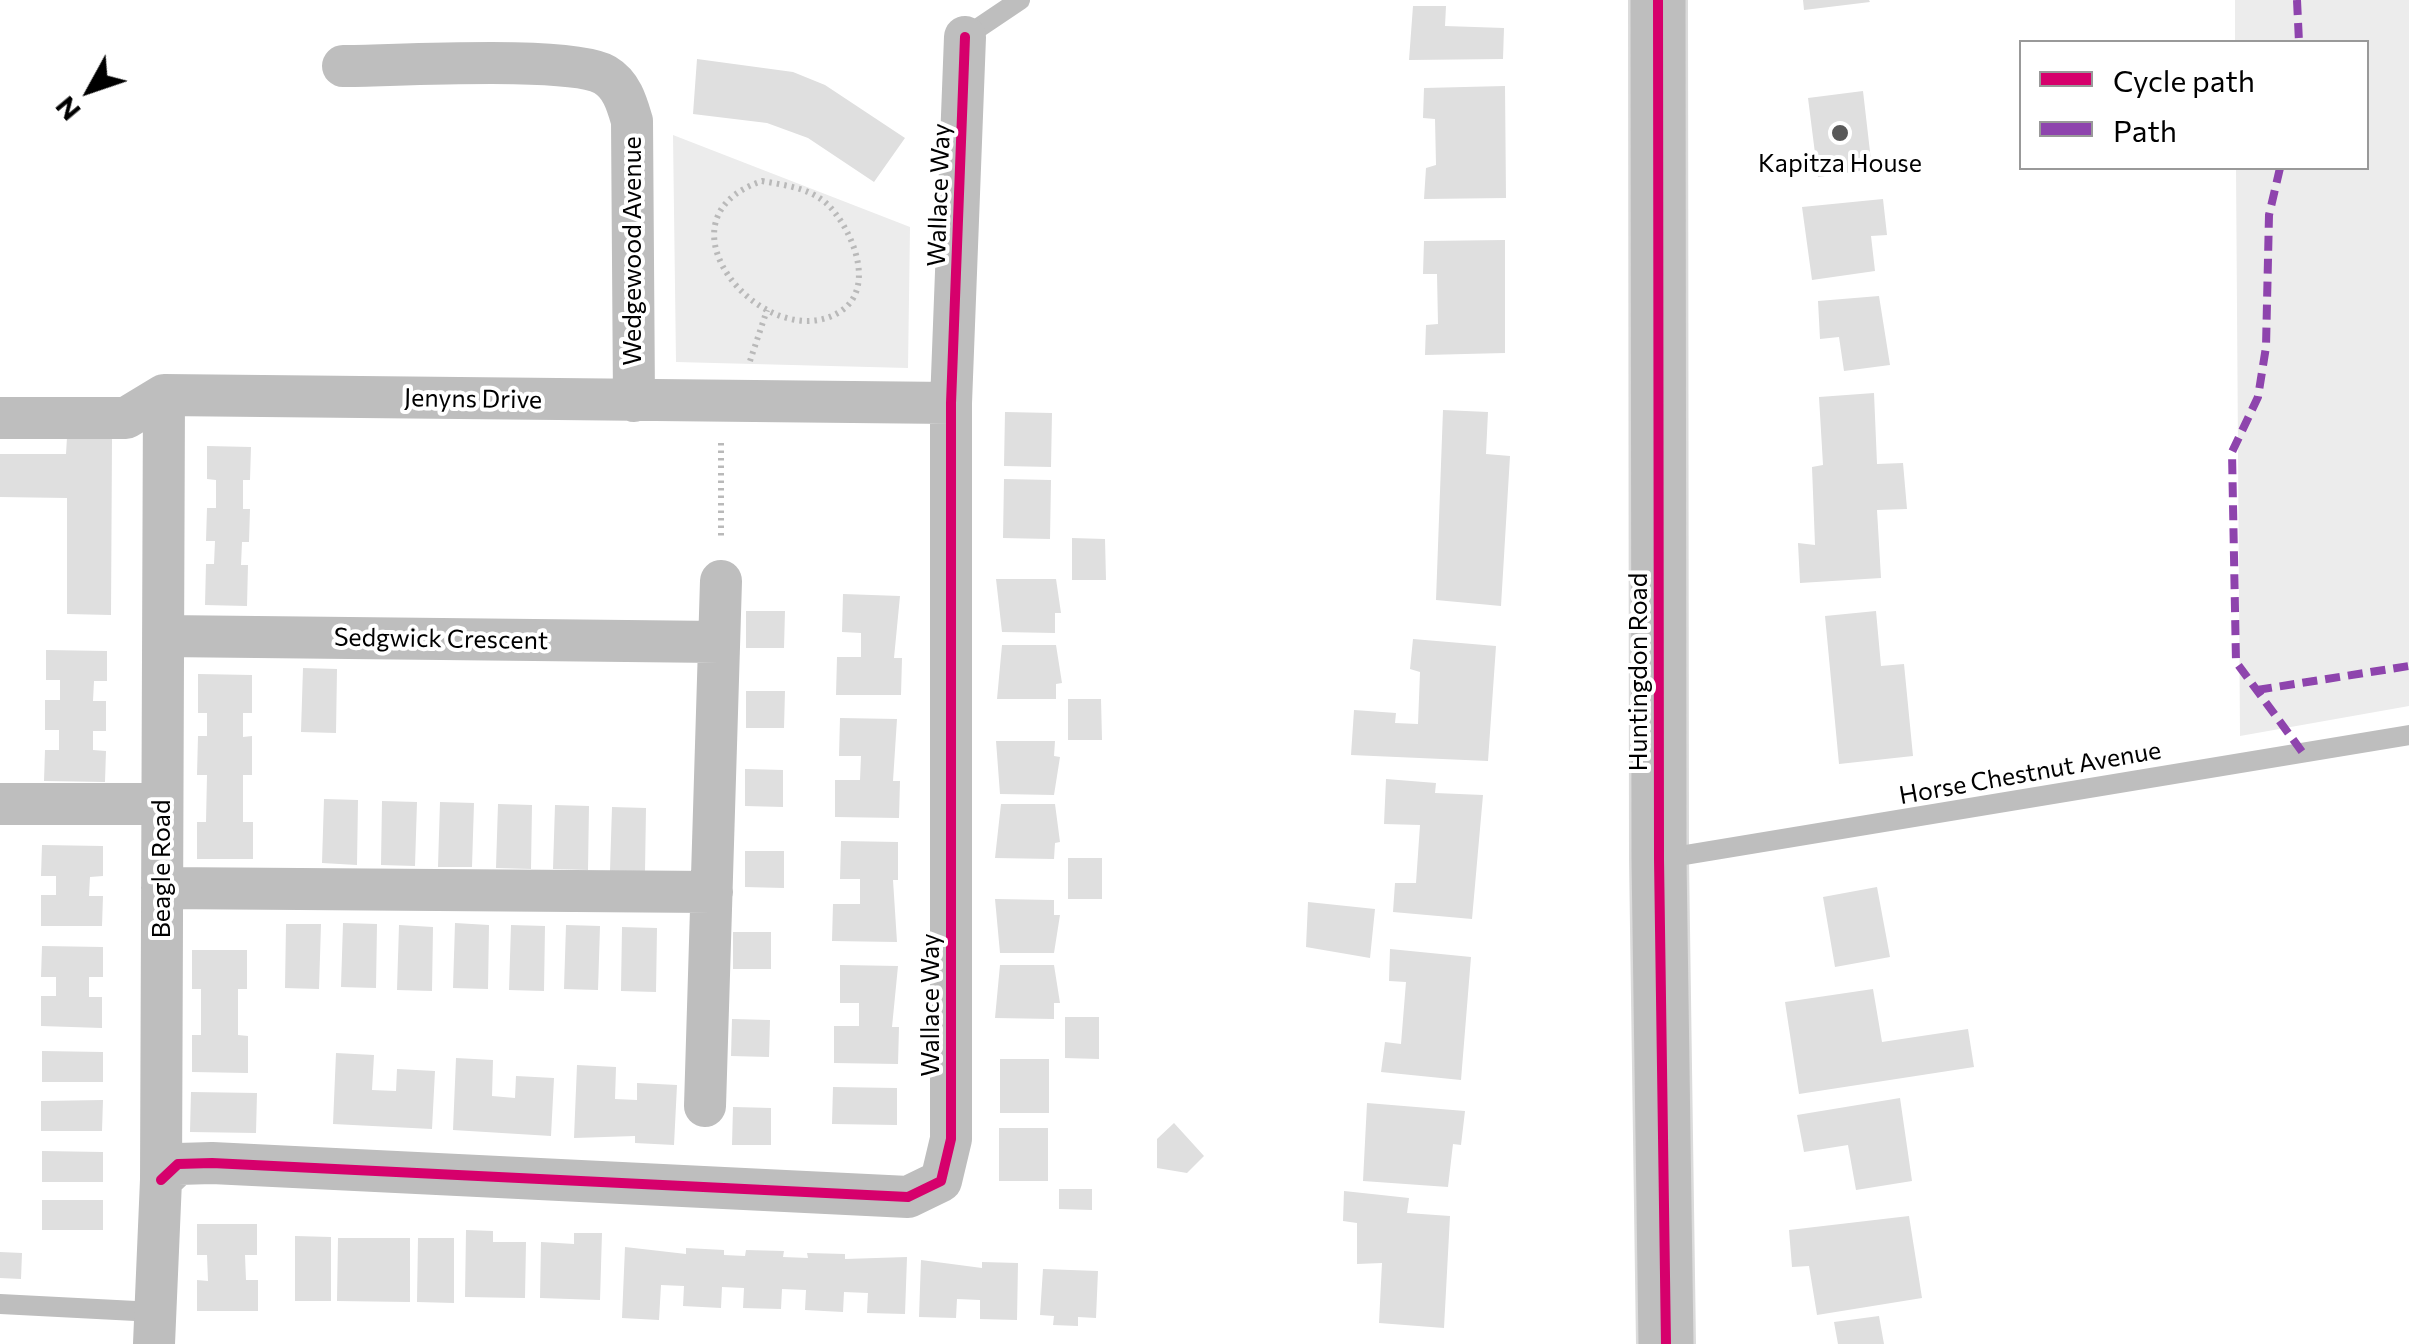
<!DOCTYPE html>
<style>
body{margin:0}
#map{position:relative;width:2409px;height:1344px;overflow:hidden;background:#fff;font-family:Commissioner,sans-serif}
canvas{display:block}
.legend{position:absolute;left:2019px;top:40px;width:350px;height:130px;box-sizing:border-box;background:#fff;border:2px solid #999;margin:0;padding:12px 18px;list-style:none;font-size:30px;color:#000}
.legend li{display:flex;align-items:center;gap:20px;height:50px}
.legend b{width:50px;border:2px solid #999}
.north{position:absolute;left:40px;top:40px;width:100px;height:100px;-webkit-text-stroke:8px #fff;paint-order:stroke;rotate:230deg;font-size:28px;font-weight:700;line-height:40px;text-align:center;color:#000}
.north::after{content:'';display:block;margin:auto;width:35px;height:45px;background:#000;clip-path:polygon(50% 0,100% 100%,50% 72%,0 100%)}
</style>
<div id="map">
<canvas width="2409" height="1344"></canvas>
<ul class="legend">
<li><b style="height:12px;background:#d6006c"></b>Cycle path</li>
<li><b style="height:12px;background:#8e44ad"></b>Path</li>
</ul>
<div class="north">N</div>
</div>
<script>
const ctx = document.querySelector('canvas').getContext('2d');
ctx.lineJoin = 'round';
function fill(path, color) { ctx.fillStyle = color; ctx.fill(path, 'evenodd'); }
function trace(path, color, width, dash) { ctx.strokeStyle = color; ctx.lineWidth = width; ctx.lineCap = dash ? 'butt' : 'round'; ctx.setLineDash(dash || []); ctx.stroke(path); }
function drawText(font, color, halo, rows, align = 'center') {
  ctx.font = font + ' Commissioner,sans-serif'; ctx.lineWidth = 8; ctx.setLineDash([]); ctx.textBaseline = 'middle'; ctx.strokeStyle = halo; ctx.fillStyle = color; for (const [text, x, y, turn = 0] of rows) {
    ctx.save(); ctx.translate(x, y); ctx.rotate((+turn || 0) * Math.PI / 180); ctx.textAlign = isNaN(turn) ? turn : align; if (halo) ctx.strokeText(text, 0, 0); ctx.fillText(text, 0, 0); ctx.restore();
  }
}
const green = new Path2D(`
 M2235 0H2409V706L2240 736 2236 168H2366V42H2235Z
 M673 135 910 227 908 368 676 362Z`);
const building = new Path2D(`
 M1803 0H1869L1870 2 1804 10Z
 M1413 6H1446L1445 26 1504 28 1503 59 1409 60Z
 M697 59 793 72 825 85 905 138 874 182 808 138 767 123 693 114Z
 M1505 86 1506 198 1424 199 1426 168 1436 165 1435 119 1423 118 1424 88Z
 M1863 91 1872 169 1818 177 1808 98Z
 M1883 199 1887 235 1871 236 1875 271 1812 280 1802 207Z
 M1505 240V353L1425 355 1426 325 1438 324 1437 274H1423L1424 241Z
 M1879 296 1890 365 1844 371 1839 337 1820 339 1818 301Z
 M1874 393 1877 464 1903 463 1907 509 1877 510 1881 578 1800 583 1798 543 1815 545 1812 467 1823 465 1819 397Z
 M1443 410 1488 412 1486 454 1510 456 1501 606 1436 600Z
 M1005 412 1052 413 1051 467 1004 466Z
 M67 437 112 438 111 615 67 614V498L0 497V454H66Z
 M207 446 251 447 250 480H243V509H250L249 542H242L241 565H248L247 606 205 605 206 564H214L215 541H206L207 508H216V480L207 479Z
 M1004 479 1051 480 1050 539 1003 538Z
 M1072 538 1105 539 1106 580H1072Z
 M996 579H1056L1061 613H1055V633L1002 632Z
 M843 594 900 596 894 658H902L901 695H836L837 657H861V633L842 632Z
 M746 611H785L784 648H746Z
 M1876 611 1881 666 1904 664 1913 756 1839 764 1825 616Z
 M1413 639 1496 646 1488 761 1351 755 1354 710 1396 713 1395 723 1418 724 1420 672 1410 669Z
 M1002 645H1056L1062 683 1056 684V699H997Z
 M46 650 107 651V681H94L93 701H106V731H93V750L106 751 105 782 44 781 45 750H59V730H45V700H60V680H46Z
 M303 668 337 669 336 733 301 732Z
 M198 674 252 675V713H243V737L252 736V775H243V822H253V859H197V822H206L207 775H197L198 736H207V713H198Z
 M746 691H785L784 728H746Z
 M1068 699H1101L1102 740H1068Z
 M840 718 897 719 893 781H900L899 818 835 817V780H860L861 756H839Z
 M996 741H1055L1054 756 1060 757 1054 795 1000 794Z
 M745 769 783 770V807L745 806Z
 M1386 779 1436 783 1435 793 1483 795 1472 919 1393 912 1395 883H1416L1420 825 1384 824Z
 M324 799 358 800 357 865 322 863Z
 M382 801 417 802 415 866 381 865Z
 M440 802 474 803 472 867H438Z
 M498 804 532 805 531 869 496 868Z
 M1001 804H1055L1060 842 1055 843 1054 859 995 858Z
 M555 805 589 806 588 870 553 869Z
 M612 807 646 808 645 872 610 871Z
 M841 841 898 842V880H893L897 942 832 941 833 904H860V879H840Z
 M42 845 103 846V876L90 877 89 896H103L102 926H41V895H56V876H41Z
 M745 851H784V888L745 887Z
 M1068 858H1102V899H1068Z
 M1877 887 1890 957 1835 967 1823 897Z
 M995 899 1054 900V915H1060L1054 953H1000Z
 M1308 902 1375 909 1370 958 1306 947Z
 M343 923 377 924 376 988 341 987Z
 M455 923 489 925 488 989 453 988Z
 M286 924H321L319 989 285 988Z
 M399 925 433 927 432 991 397 990Z
 M511 925 545 926 544 991 509 990Z
 M566 925 600 926 598 990 564 989Z
 M622 927 657 928 656 992 621 991Z
 M733 932H771V969H733Z
 M42 946 103 947V977H89V997H102V1028L41 1026V996H56V977H41Z
 M1390 949 1471 957 1461 1080 1381 1072 1385 1042 1401 1044 1406 982 1389 981Z
 M192 950H247V989H238V1035L248 1036V1073L192 1072V1035H201V989H192Z
 M840 965 898 966 892 1027H899L898 1064 834 1063V1026H859V1003H840Z
 M1000 965H1054L1060 1003H1054V1019L995 1018Z
 M1873 989 1882 1042 1968 1029 1974 1067 1799 1094 1785 1002Z
 M1065 1017H1099V1059L1065 1058Z
 M732 1019 770 1020 769 1057 731 1056Z
 M42 1051 103 1052V1082H42Z
 M336 1053 374 1055 372 1090 396 1091 397 1069 435 1071 432 1129 333 1124Z
 M456 1058 493 1060 492 1096 515 1098 516 1076 554 1078 551 1136 453 1130Z
 M1000 1059H1049V1113H1000Z
 M577 1065 616 1067 615 1099 637 1100V1083L677 1085 674 1145 635 1143V1136L574 1138Z
 M833 1087 897 1088V1125L832 1124Z
 M191 1092 257 1093 256 1133 190 1132Z
 M1900 1098 1912 1181 1856 1190 1848 1145 1804 1152 1797 1115Z
 M103 1100 102 1131H41V1101Z
 M1367 1103 1465 1111 1461 1145 1453 1144 1448 1187 1363 1181Z
 M733 1107 771 1108V1145H732Z
 M1174 1123 1204 1156 1187 1173 1157 1168V1139Z
 M999 1128H1048V1181H999Z
 M42 1151 103 1152V1182H42Z
 M1059 1189H1092V1210L1059 1209Z
 M1344 1191 1409 1198 1407 1213 1450 1216 1444 1328 1379 1323 1382 1263 1357 1264V1223L1343 1221Z
 M42 1200H103V1230H42Z
 M1909 1216 1922 1298 1817 1315 1809 1266 1792 1267 1789 1230Z
 M197 1224H257V1255H245L246 1280H258V1311H197V1280L208 1281 207 1255H197Z
 M466 1230 493 1231V1242H526L525 1298 465 1297Z
 M574 1233H602L600 1300 540 1298 541 1242 574 1244Z
 M295 1236 331 1237V1301H295Z
 M338 1238H410V1302L337 1301Z
 M418 1238H454V1303L417 1302Z
 M625 1247 686 1254V1248L724 1250V1255L745 1256 746 1250 784 1251 783 1257 808 1258 807 1253 845 1254V1259L907 1257 905 1314 867 1313 868 1293 844 1292 843 1312 805 1310 806 1290 782 1289 781 1309 743 1308 744 1288 722 1287 721 1308 683 1306 684 1286 661 1285 659 1320 622 1318Z
 M0 1252 22 1253 21 1279 0 1278Z
 M921 1260 982 1268V1262L1018 1263 1017 1320 980 1319V1300L957 1299 956 1318 919 1317Z
 M1043 1269 1098 1271 1096 1318 1078 1317V1326L1053 1325 1054 1316 1040 1315Z
 M1879 1316 1884 1344H1838L1834 1322Z`);
const path = new Path2D(`
 M762 181C784 185 809 188 826 203 850 225 878 286 841 311 768 359 646 220 762 181Z
 M750 361 767 310
 M721 443V540`);
const lane = new Path2D(`
 M965 37 1020 0
 M1661 859 2409 735
 M0 1304 155 1312`);
const street = new Path2D(`
 M343 66C393 66 571 55 605 75 622 85 627 104 632 121L634 401
 M0 418H126L164 395 951 403
 M164 636 719 642
 M0 804H162
 M162 888 712 892
 M705 1106 721 581
 M161 1180 178 1164 212 1163 908 1197 941 1181 951 1139V403L965 37
 M154 1344 161 1180 164 395`);
const primary = new Path2D(`
 M1658 0 1659 859 1666 1344`);
const quiet = new Path2D(`
 M2297 0 2299 42
 M2280 168 2269 215 2266 347 2258 397 2232 452 2236 662 2303 753
 M2257 690 2409 666`);
const cycleway = new Path2D(`
 M1658 0 1659 859 1666 1344
 M161 1180 178 1164 212 1163 908 1197 941 1181 951 1139V403L965 37`);
const markers = [
 [1840,133,10,"#595959"]
];
const poiNames = [
 ["Kapitza House",1840,164]
];
const streetNames = [
 ["Wallace Way",939,195,-88],
 ["Wedgewood Avenue",633,251,-90],
 ["Jenyns Drive",473,399,1],
 ["Sedgwick Crescent",441,639,1],
 ["Huntingdon Road",1639,672,-90],
 ["Horse Chestnut Avenue",2030,773,-10],
 ["Beagle Road",162,869,-90],
 ["Wallace Way",931,1005,-90]
];
fill(green, '#ececec');
fill(building, '#dfdfdf');
trace(primary, '#dbdbdb', 60);
trace(path, '#b9b9b9', 6, [2.5, 5]);
trace(lane, '#bebebe', 20);
trace(street, '#bebebe', 42);
trace(primary, '#bebebe', 55);
trace(quiet, '#8e44ad', 8, [15, 8]);
trace(cycleway, '#d6006c', 10);
for (const [x, y, r, color] of markers) { const dot = new Path2D(); dot.arc(x, y, r, 0, 2 * Math.PI); ctx.fillStyle = color; ctx.fill(dot); trace(dot, '#fff', 4); }
drawText('25px', '#000', '#fff', poiNames);
drawText('25px', '#000', '#fff', streetNames);
</script>
